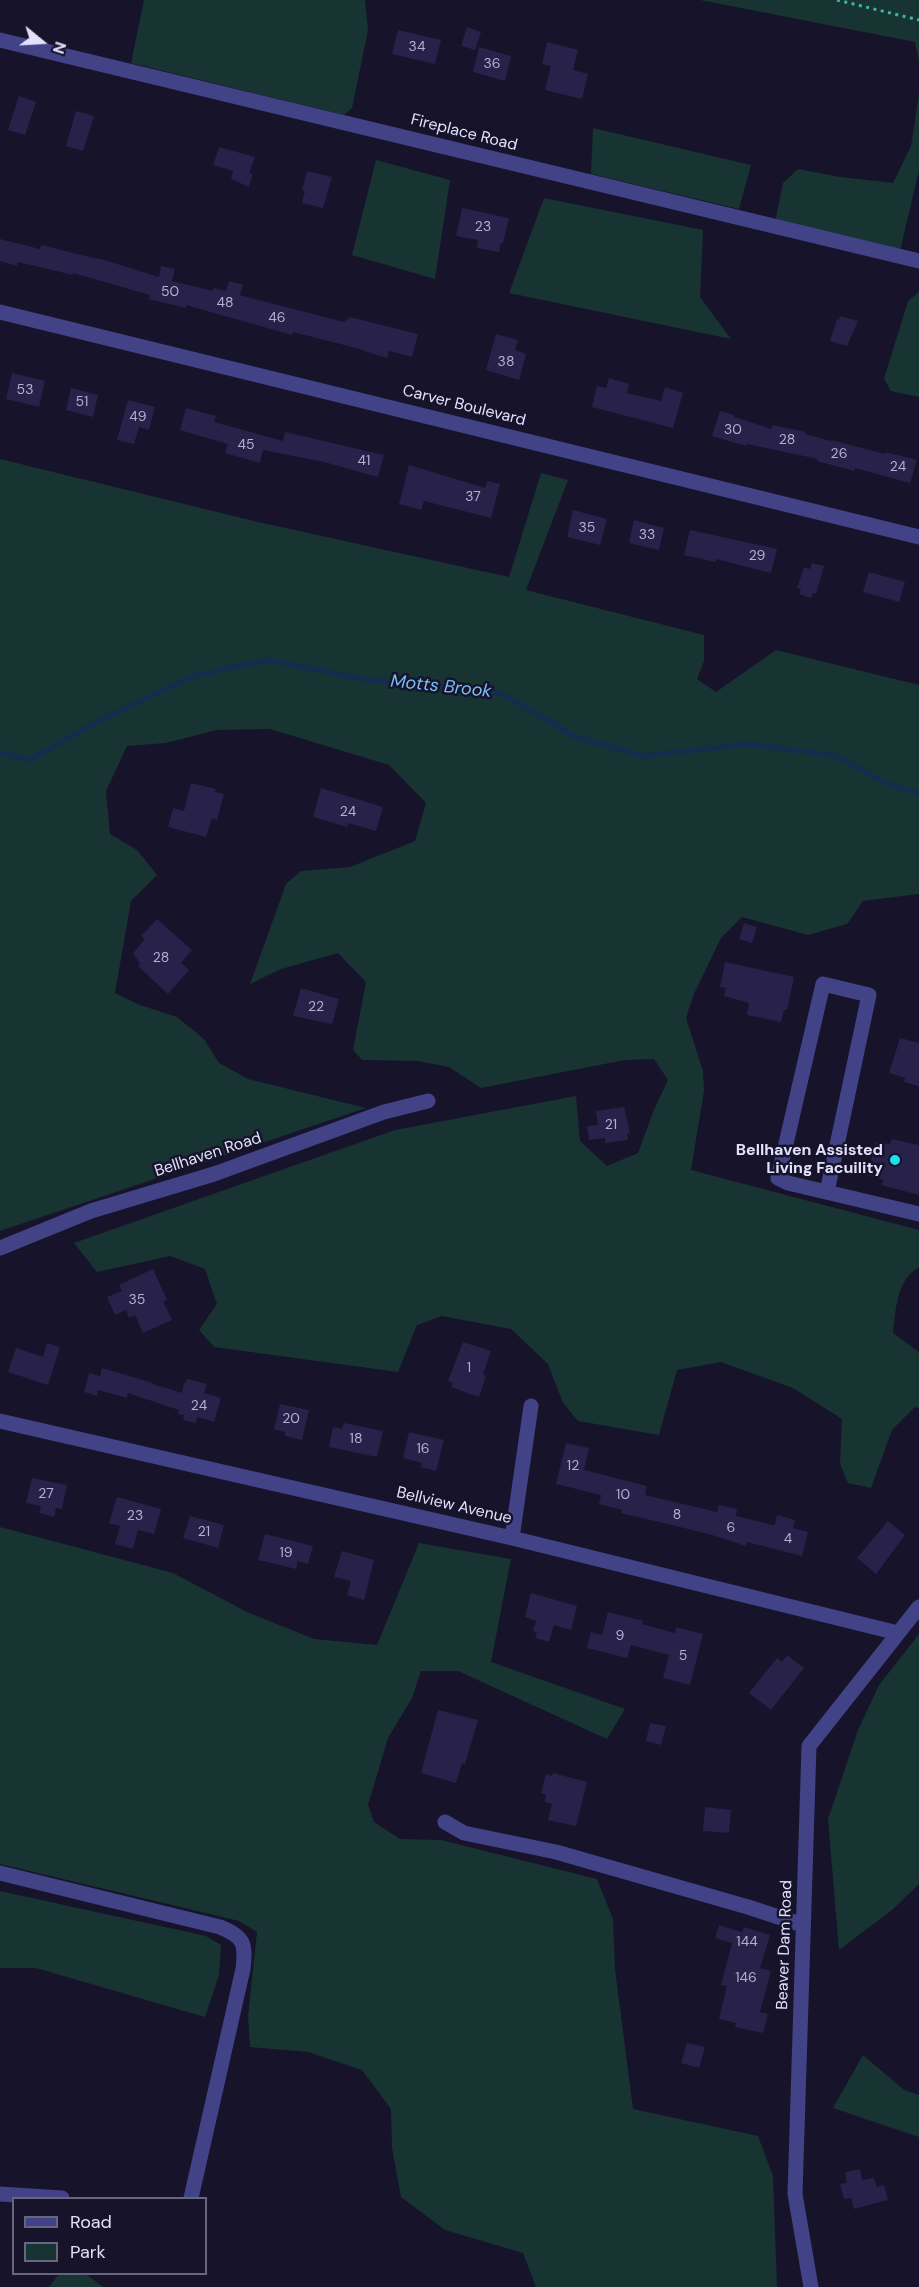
<!DOCTYPE html>
<style>
body{margin:0}
#map{position:relative;width:919px;height:2287px;overflow:hidden;background:#17132b;font-family:"DM Sans",sans-serif}
canvas{display:block}
.legend{position:absolute;left:12px;top:2197px;width:195px;height:78px;box-sizing:border-box;background:#17132b;border:2px solid #68657f;margin:0;padding:8px 10px;list-style:none;font-size:18px;color:#e2e0fd}
.legend li{display:flex;align-items:center;gap:12px;height:30px}
.legend b{width:30px;border:2px solid #68657f}
.north{position:absolute;left:12px;top:12px;width:60px;height:60px;-webkit-text-stroke:4px #17132b;paint-order:stroke;rotate:108deg;font-size:16px;font-weight:700;line-height:24px;text-align:center;color:#e2e0fd}
.north::after{content:'';display:block;margin:auto;width:21px;height:27px;background:#e2e0fd;clip-path:polygon(50% 0,100% 100%,50% 72%,0 100%)}
</style>
<div id="map">
<canvas width="919" height="2287"></canvas>
<ul class="legend">
<li><b style="height:8px;background:#424286"></b>Road</li>
<li><b style="height:16px;background:#173432"></b>Park</li>
</ul>
<div class="north">N</div>
</div>
<script>
const ctx = document.querySelector('canvas').getContext('2d');
ctx.lineJoin = 'round';
function fill(path, color) { ctx.fillStyle = color; ctx.fill(path, 'evenodd'); }
function trace(path, color, width, dash) { ctx.strokeStyle = color; ctx.lineWidth = width; ctx.lineCap = dash ? 'butt' : 'round'; ctx.setLineDash(dash || []); ctx.stroke(path); }
function drawText(font, color, halo, rows, align = 'center') {
  ctx.font = font + ' "DM Sans",sans-serif'; ctx.lineWidth = 5; ctx.setLineDash([]); ctx.textBaseline = 'middle'; ctx.strokeStyle = halo; ctx.fillStyle = color; for (const [text, x, y, turn = 0] of rows) {
    ctx.save(); ctx.translate(x, y); ctx.rotate((+turn || 0) * Math.PI / 180); ctx.textAlign = isNaN(turn) ? turn : align; if (halo) ctx.strokeText(text, 0, 0); ctx.fillText(text, 0, 0); ctx.restore();
  }
}
const green = new Path2D(`
 M144 0H365L368 30 352 108 344 115 131 63Z
 M700 0H919V62L915 42Z
 M919 94V170L900 251 775 222 783 183 798 169 840 177 893 183 911 146Z
 M593 128 751 165 739 209 591 174Z
 M376 160 450 180 435 279 352 255Z
 M544 198 703 230 700 297 731 339 509 293Z
 M919 292V397L891 391 884 379 908 301Z
 M0 459 258 522 509 577 541 473 568 480 526 590 704 635V661L697 679 716 692 776 650 919 685V894L863 901 847 924 808 935 742 917 721 938 693 996 686 1018 703 1071 704 1091 691 1170 919 1230V1267C896 1280 896 1310 893 1333L919 1352V1408L915 1407 892 1430 871 1488 848 1483 840 1464 842 1419 793 1388 721 1362 677 1370 659 1435 578 1421 563 1403 548 1364 511 1329 442 1316 417 1325 398 1372 214 1347 199 1330 217 1304 205 1269 170 1256 97 1272 74 1243 395 1130 576 1096 580 1141 607 1166 638 1153 653 1112 668 1080 654 1059 625 1060 481 1088 449 1067 418 1061 362 1060 353 1050 366 982 338 953 281 969 250 984 286 884 301 871 350 867 415 841 426 803 389 765 270 729 217 730 166 743 127 746 106 791 110 834 137 850 157 875 131 901 115 993 140 1005 177 1017 204 1039 219 1063 248 1079 366 1108 0 1231Z
 M0 1527 173 1573 247 1612 314 1639 377 1645 419 1543 511 1559 491 1662 625 1709 607 1739 458 1671H421L412 1698 388 1738 368 1805 374 1822 400 1839 441 1840 597 1879 613 1919 615 1969 633 2109 758 2136 773 2176 777 2287H536L523 2253 445 2230 401 2197 392 2148 391 2109 362 2070 308 2052 250 2047 248 2016 257 1932 239 1921 0 1864Z
 M919 1634V1884L892 1910 839 1950 828 1819 858 1730 879 1685Z
 M0 1891 206 1936 221 1945 219 1975 205 2017 36 1968H0Z
 M863 2055 904 2090 919 2095V2137L833 2108Z
 M59 2274H86L103 2287H49Z`);
const stream = new Path2D(`
 M0 753 29 760 107 717 193 676 267 660 368 680 501 693 576 737 644 756 749 744 837 756 883 782 919 794`);
const building = new Path2D(`
 M467 27 481 32 475 50 461 46Z
 M398 30 441 40 435 64 392 54Z
 M547 42 578 50 573 70 588 74 582 99 545 90 551 66 542 64Z
 M479 47 511 56 505 81 473 72Z
 M19 96 36 102 25 135 8 130Z
 M76 111 94 116 83 151 66 146Z
 M219 147 255 157 249 173 253 174 249 187 231 179 233 171 213 165Z
 M307 171 332 177 323 208 302 203 305 191H302Z
 M462 208 509 218 503 243H501L499 252 477 248 478 240 456 236Z
 M0 239 40 249 41 245 98 259V258L159 277 161 266 175 269 172 281 213 291V288L226 291 229 281 243 285 240 295 243 296 344 322 350 317 418 334 412 357 389 351 387 358 364 351V350L293 332 292 335 186 305V308L149 299 150 295 73 273V275L18 262 17 266 0 261Z
 M840 316 858 321 847 346 830 341 837 319 839 320Z
 M496 334 518 340 515 350 526 354 519 380 486 370Z
 M12 373 45 381 39 407 6 399Z
 M609 378 629 384 627 393 661 401 665 387 683 393 673 428 592 407 597 386 606 388Z
 M71 388 98 395 93 417 66 410Z
 M128 400 155 407 149 430 139 427 134 444 117 440Z
 M186 408 216 416 214 422 283 441 285 432 384 455 378 477 324 462 263 450 260 463 225 453 228 444 180 430Z
 M720 411 734 415V417L772 429V425L806 432 805 434 831 441V440L885 454V452L917 460 910 483 855 468 854 471 817 461 818 459 747 444 746 446 712 436Z
 M409 465 485 488 487 481 500 484 491 518 424 501 421 510 399 504Z
 M573 510 607 519 600 545 567 537Z
 M634 520 664 528 659 550 629 543Z
 M690 530 777 549 771 573 716 559V562L684 555Z
 M812 563 824 566 816 594 813 593 811 598 799 594 801 589 797 588 804 567 810 569Z
 M869 572 905 582 899 602 863 592Z
 M191 783 216 789 215 792 224 794 217 820 212 818 206 837 168 827 173 808 184 811Z
 M321 788 383 807 376 831 348 823 347 827 313 817Z
 M157 919 192 950 181 963 189 970 168 994 138 966 140 964 133 953 145 939 141 936Z
 M744 923 757 927 752 943 739 939Z
 M725 962 794 977 787 1010H784L781 1022 747 1015 749 1003 724 996 726 988 720 987Z
 M301 988 339 999 332 1024 293 1016Z
 M900 1038 919 1043V1086L904 1082 905 1078 889 1073Z
 M624 1107 630 1133 627 1134 628 1140 605 1143V1138L589 1140 587 1126 598 1125 596 1111Z
 M892 1139 919 1145V1195L881 1185 883 1180 867 1175 876 1142 890 1144Z
 M153 1269 167 1300 163 1301 172 1320 143 1333 135 1315 129 1318 126 1310 115 1315 107 1297 122 1291 119 1285Z
 M463 1342 491 1351 483 1374 486 1376 479 1397 451 1387 453 1383 448 1381Z
 M47 1343 60 1347 48 1385 8 1372 16 1348 43 1357Z
 M102 1368 153 1383V1384L182 1393 184 1383H186L187 1379 207 1384 204 1393 221 1398 214 1422 197 1417 196 1423 183 1420 184 1415 178 1414 179 1410 128 1393 127 1398 98 1390 97 1396 84 1392 89 1373 100 1376Z
 M280 1404 309 1410 302 1440 285 1436V1432L274 1429Z
 M344 1423 383 1431 377 1457 329 1447 333 1427 342 1429Z
 M409 1432 444 1440 436 1471 421 1467 422 1463 403 1458Z
 M566 1443 589 1448 584 1470 647 1486 645 1495 717 1512 719 1505 737 1509 736 1516 773 1525 775 1524 777 1515 795 1520 793 1528 808 1532 802 1556 747 1542 746 1546 709 1534 621 1513 622 1510 599 1504 601 1495 556 1484Z
 M32 1478 67 1485 62 1509 56 1508 54 1517 39 1513 41 1506 26 1503Z
 M117 1497 161 1509 154 1534 138 1530 133 1549 115 1544 120 1526 109 1523Z
 M190 1516 224 1525 218 1548 183 1538Z
 M888 1521 905 1535 876 1574 857 1558Z
 M265 1534 313 1546 308 1564 298 1561 296 1569 258 1560Z
 M342 1551 374 1560 364 1600 347 1595 351 1581 334 1577Z
 M531 1593 577 1606 571 1630 554 1625 549 1642 535 1638 537 1632 533 1631 536 1621 525 1617Z
 M608 1612 643 1621 642 1624 675 1633 676 1627 703 1634 690 1685 663 1678 669 1655 631 1645 627 1658 587 1648 591 1632 602 1635Z
 M787 1655 804 1668 771 1710 749 1693 777 1658 782 1662Z
 M438 1710 478 1720 465 1764 462 1763 456 1783 421 1773Z
 M650 1723 666 1726 661 1745 646 1741Z
 M553 1773 587 1782 576 1826 548 1820 552 1804 545 1802 546 1795 541 1793 546 1774 552 1776Z
 M705 1807 731 1810 729 1833 703 1831Z
 M719 1925 742 1932 744 1927 770 1935 760 1968 771 1971 760 2012 768 2014 763 2033 735 2027 736 2023 719 2019 727 1986 721 1985 732 1943 715 1938Z
 M687 2043 705 2047 699 2068 681 2063Z
 M860 2169 862 2180 874 2178 877 2187 884 2185 888 2200 854 2209 851 2198 844 2199 840 2184 847 2183 845 2172Z`);
const path = new Path2D(`
 M837 0 919 20`);
const minor = new Path2D(`
 M0 40 919 261
 M0 312 919 537
 M827 1192 869 995 823 984 778 1178 788 1183 919 1214
 M0 1248 91 1211 214 1174 384 1112 428 1101
 M0 1421 512 1538 898 1633
 M512 1538 531 1406
 M445 1822 464 1833 556 1852 748 1907 803 1925
 M0 1873 220 1927C244 1937 246 1943 243 1969L191 2198
 M0 2194 62 2198
 M811 2287 795 2194 809 1746 919 1607`);
const markers = [
 [895,1160,6,"#1be1ed"]
];
const numberNames = [
 ["34",417,47],
 ["36",492,64],
 ["23",483,227],
 ["50",170,292],
 ["48",225,303],
 ["46",277,318],
 ["38",506,362],
 ["53",25,390],
 ["51",82,402],
 ["49",138,417],
 ["30",733,430],
 ["28",787,440],
 ["45",246,445],
 ["26",839,454],
 ["41",364,461],
 ["24",898,467],
 ["37",473,497],
 ["35",587,528],
 ["33",647,535],
 ["29",757,556],
 ["24",348,812],
 ["28",161,958],
 ["22",316,1007],
 ["21",611,1125],
 ["35",137,1300],
 ["1",469,1368],
 ["24",199,1406],
 ["20",291,1419],
 ["18",356,1439],
 ["16",423,1449],
 ["12",573,1466],
 ["27",46,1494],
 ["10",623,1495],
 ["8",677,1515],
 ["23",135,1516],
 ["6",731,1528],
 ["21",204,1532],
 ["4",788,1539],
 ["19",286,1553],
 ["9",620,1636],
 ["5",683,1656],
 ["144",747,1942],
 ["146",746,1978]
];
const streetNames = [
 ["Fireplace Road",464,133,14],
 ["Carver Boulevard",464,406,14],
 ["Bellhaven Road",208,1155,-18],
 ["Bellview Avenue",454,1506,13],
 ["Beaver Dam Road",785,1945,-88]
];
const poiNames = [
 ["Bellhaven Assisted",883,1151],
 ["Living Facuility",883,1169]
];
const waterNames = [
 ["Motts Brook",441,687,6]
];
fill(green, '#173432');
trace(stream, '#142c4e', 5);
fill(building, '#28214a');
trace(path, '#3bb5a9', 3, [3, 4.5]);
trace(minor, '#424286', 15);
for (const [x, y, r, color] of markers) { const dot = new Path2D(); dot.arc(x, y, r, 0, 2 * Math.PI); ctx.fillStyle = color; ctx.fill(dot); trace(dot, '#17132b', 2); }
drawText('14px', '#b4b0d0', null, numberNames);
drawText('16px', '#e2e0fd', '#17132b', streetNames);
drawText('bold 16px', '#e2e0fd', '#17132b', poiNames, 'right');
drawText('italic 18px', '#76bff4', '#17132b', waterNames);
</script>
